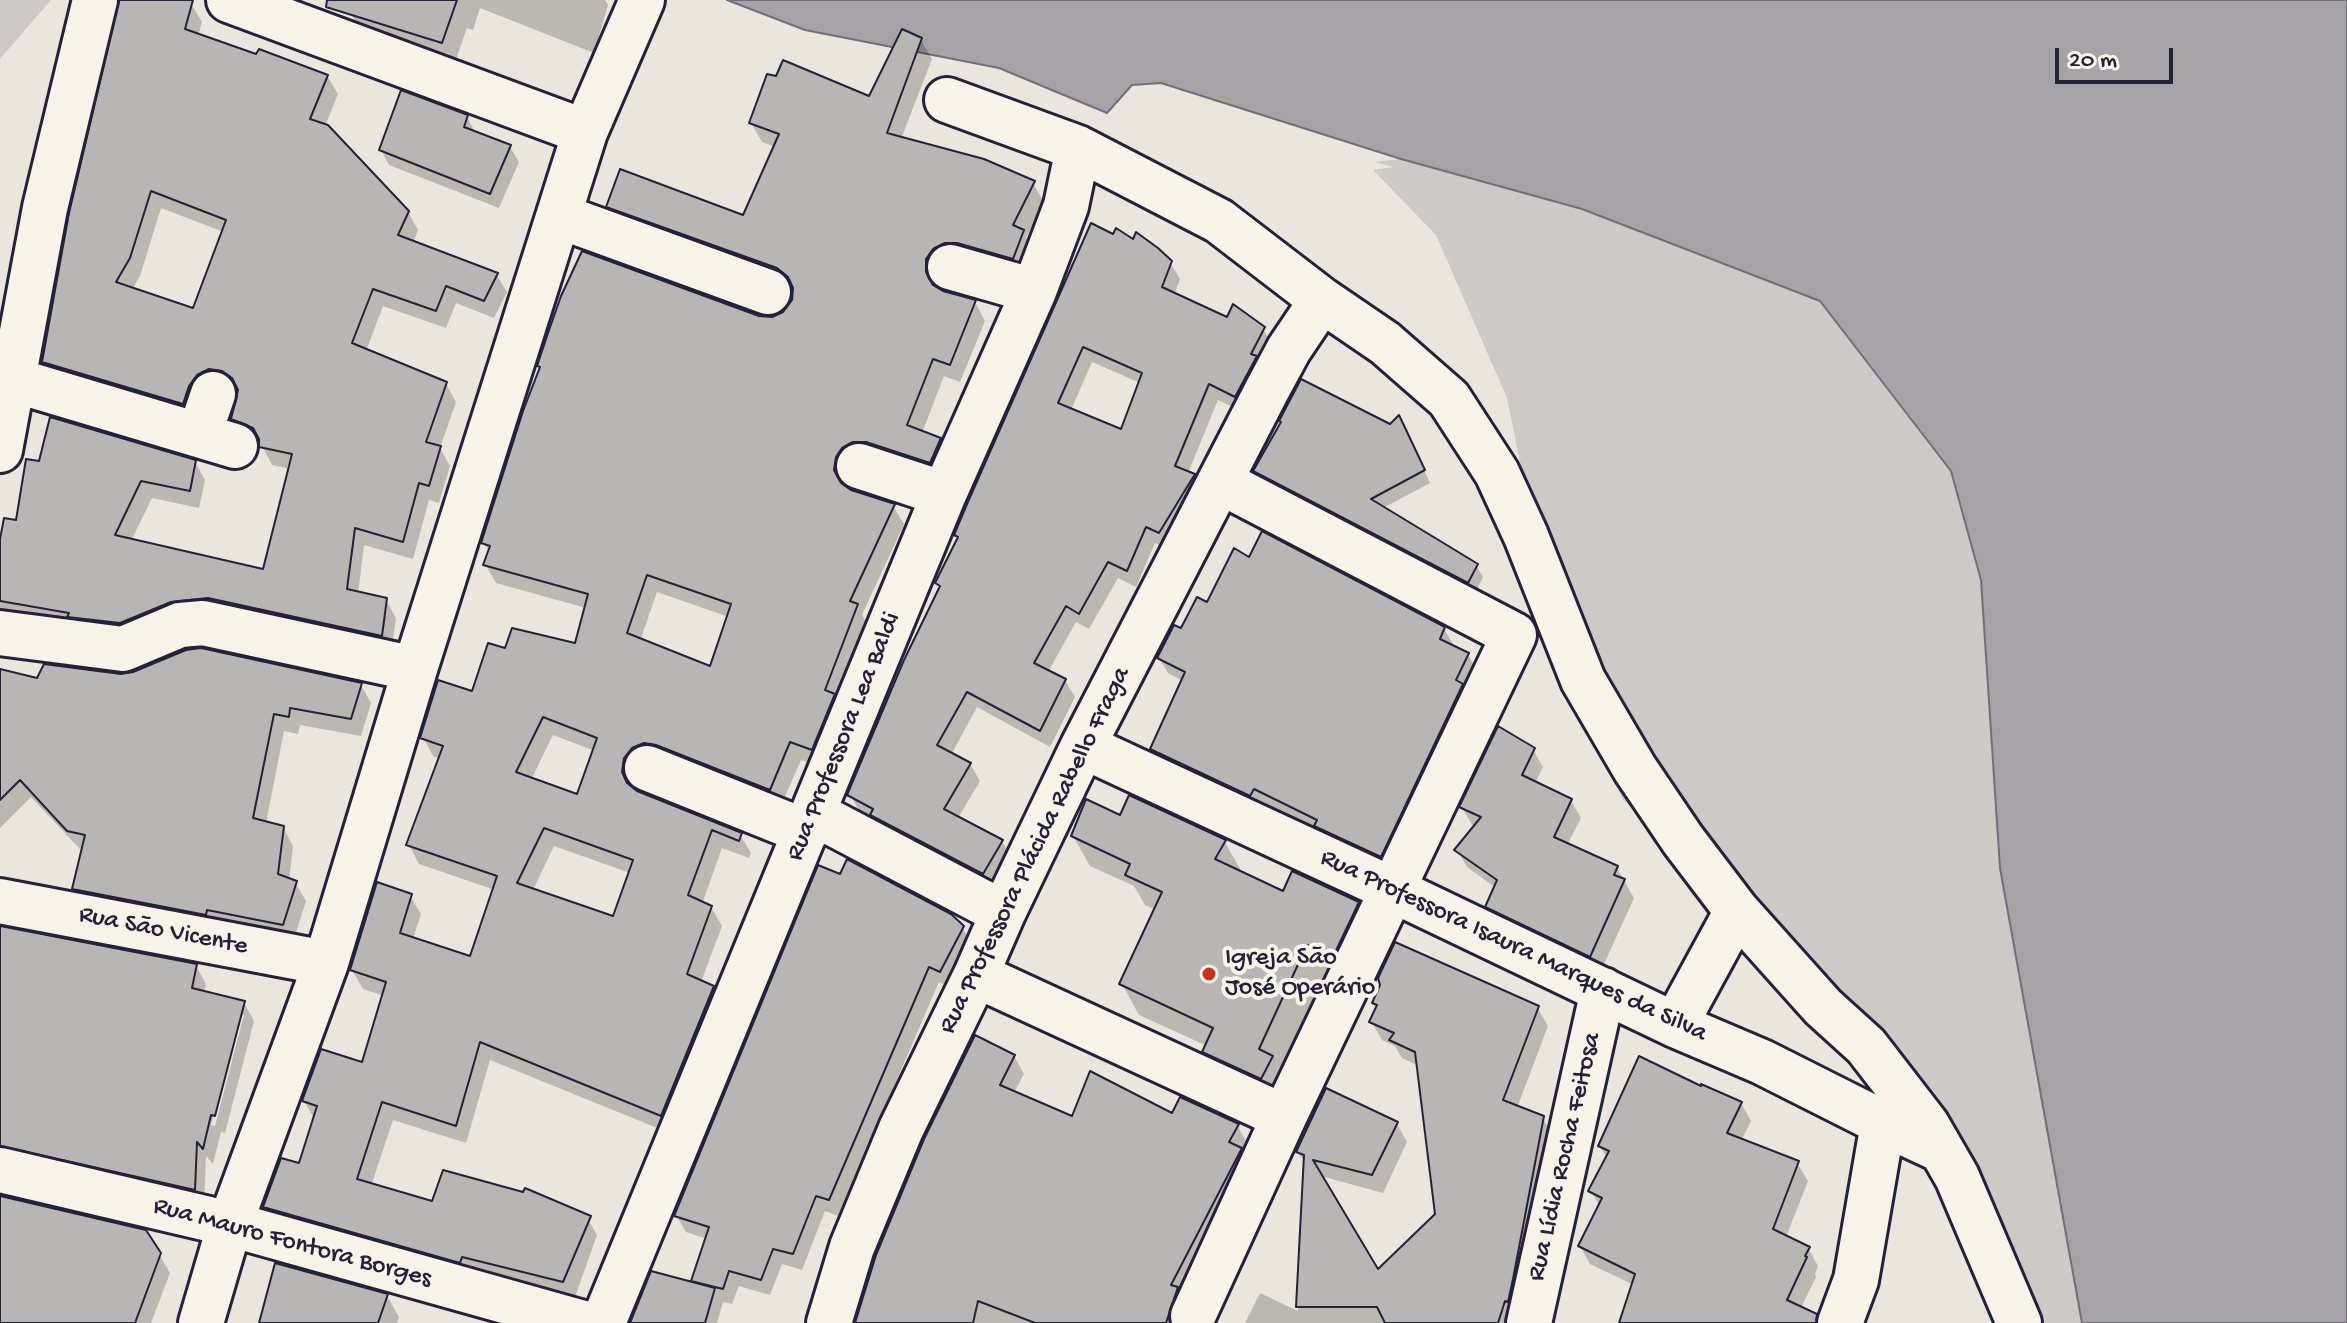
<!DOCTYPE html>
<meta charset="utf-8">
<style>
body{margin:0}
#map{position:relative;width:2347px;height:1323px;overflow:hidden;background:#eae6de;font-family:"Gochi Hand",sans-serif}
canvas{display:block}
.scale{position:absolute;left:2055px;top:48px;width:118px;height:36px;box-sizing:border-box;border:4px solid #22223b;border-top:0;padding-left:10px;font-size:24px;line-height:28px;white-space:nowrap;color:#22223b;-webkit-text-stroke:6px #f7f3e8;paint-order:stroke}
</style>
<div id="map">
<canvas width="2347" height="1323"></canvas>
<div class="scale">20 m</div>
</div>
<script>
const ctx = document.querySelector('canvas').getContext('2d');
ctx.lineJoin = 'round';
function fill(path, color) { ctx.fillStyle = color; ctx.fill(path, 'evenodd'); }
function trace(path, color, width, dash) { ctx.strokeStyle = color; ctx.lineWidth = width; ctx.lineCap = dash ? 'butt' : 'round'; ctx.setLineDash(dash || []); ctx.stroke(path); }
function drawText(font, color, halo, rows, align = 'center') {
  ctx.font = font + ' "Gochi Hand",sans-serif'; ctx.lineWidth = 8; ctx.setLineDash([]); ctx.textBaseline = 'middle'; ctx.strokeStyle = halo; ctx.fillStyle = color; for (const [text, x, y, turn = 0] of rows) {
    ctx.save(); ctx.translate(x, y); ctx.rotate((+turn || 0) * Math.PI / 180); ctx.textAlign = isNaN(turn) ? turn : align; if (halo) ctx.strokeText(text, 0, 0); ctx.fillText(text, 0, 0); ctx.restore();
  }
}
const green = new Path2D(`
 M0 0H51L0 59Z
 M1401 159 1582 209 1820 301 1951 471 1981 580 2000 868 2082 1323H2026L1970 1171 1680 846 1622 799 1567 661 1532 521 1507 398 1436 235 1373 170 1394 167 1374 162Z`);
const water = new Path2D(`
 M727 0H2347V1323H2082L2000 868 1981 580 1951 471 1820 301 1582 209 1401 159 1161 83 1132 85 1107 113 999 68 805 30Z`);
const shadow = new Path2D(`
 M121 0H179L191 4 202 22 198 36 327 76 338 94 325 126 408 212 418 230 413 243 496 274 507 292 494 318 456 303 446 328 383 306 366 351 446 384 456 402 440 448 450 466 439 503 429 500 413 559 364 545 358 594 386 600 396 618 391 653 131 641 0 617V547L18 522 195 462 205 480 199 508 152 498 131 541 264 571 290 469 272 465 261 444 244 437 233 418 239 392 234 388 193 421 54 380 44 362ZM161 208 224 232 194 311 132 290 140 276Z
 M355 0H605L608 5 594 53 480 8 473 30 467 28 454 65 363 36 351 14Z
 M921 40 932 59 901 139 1033 183 1044 202 1026 238 1033 250 1023 277 936 279 935 289 975 302 985 321 960 382 944 376 922 433 940 440 951 458 941 481 845 477 844 488 893 506 904 524 862 615 867 624 822 767 801 760 780 808 634 777 632 790 740 835 751 853 749 858 722 848 702 904 711 907 722 926 701 982 713 988 724 1007 672 1134 490 1060 466 1143 393 1120 371 1186 433 1203 586 1216 597 1235 574 1300 276 1226 265 1207 301 1165 315 1120 304 1101 363 1064 384 996 363 989 352 970 410 896 421 914 413 939 471 958 495 890 419 864 409 845 440 759 433 756 423 737 473 694 506 651 577 645 586 608 496 583 485 564 490 553 483 542 759 317 772 319 785 313 793 302 794 291 790 287 619 225 609 206 744 218 776 147 762 142 751 123 870 99ZM657 592 729 617 711 668 640 641ZM553 735 595 751 578 797 531 780ZM554 846 630 873 614 918 533 890Z
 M467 117 475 132 510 147 519 162 499 208 389 165 381 150Z
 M1092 226 1170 262 1180 279 1174 295 1227 319 1263 329 1273 346 1245 413 1218 400 1188 473 1194 476 1203 493 1168 549 1155 543 1136 587 1118 578 1089 629 1076 622 1048 672 1065 680 1075 697 1050 747 977 707 951 755 970 764 980 781 958 818 1002 841 1012 858 993 890 882 832 876 821 859 811 850 794 941 589 937 583 959 540 956 535ZM1092 362 1140 383 1122 431 1071 410Z
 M1405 430 1430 483 1383 508 1476 565 1483 577 1475 594 1263 483 1256 471Z
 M1250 559 1444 629 1453 644 1452 647 1468 655 1477 670 1389 871 1263 803 1259 810 1161 765 1152 749 1183 681 1168 673 1159 658Z
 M120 676 361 685 371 703 361 736 300 725 298 734 284 731 266 823 283 827 293 846 289 880 295 882 306 901 293 942 85 907 74 889 83 849 79 848 31 797 0 828V684Z
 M1533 750 1543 767 1535 783 1571 801 1581 818 1567 845 1617 868 1634 898 1600 973 1498 924 1488 906 1496 888 1467 867 1457 850 1476 827 1472 825 1462 807Z
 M1121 818 1224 841 1242 872 1284 893 1358 903 1375 934 1350 986 1325 974 1280 1072 1289 1088 1279 1108 1222 1082 1204 1052 1207 1046 1139 1015 1122 984 1156 910 1145 905 1134 886 1090 866 1073 836Z
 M962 927 972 944 950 987 939 982 838 1216 825 1211 802 1270 782 1264 770 1295 739 1286 732 1304 723 1302 717 1323H632L696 1285 693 1281 707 1239 686 1232 676 1215Z
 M0 928 196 966 206 984 204 993 244 1003 254 1021 225 1133 221 1132 213 1164 206 1156 204 1207 0 1166ZM240 1015H244L215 1126 211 1125Z
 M1374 1003 1537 1007 1548 1026 1517 1108 1542 1117 1553 1136 1514 1323H1245L1260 1293 1298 1311 1306 1165 1298 1152 1397 1124 1407 1142 1383 1193 1321 1176 1378 1272 1437 1214 1419 1066 1402 1058 1395 1046 1382 1040 1371 1021 1378 1009Z
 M1014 1056 1024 1074 1014 1093 1073 1119 1173 1116 1237 1125 1247 1143 1242 1153 1251 1168 1181 1323H857Z
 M1702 1089 1741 1103 1751 1121 1741 1141 1797 1163 1808 1181 1786 1237 1808 1248 1818 1266 1815 1274 1816 1277 1798 1314 1811 1323H1621L1634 1285 1590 1264 1580 1246 1600 1207 1591 1191 1607 1158 1600 1146Z
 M0 1198 159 1254 170 1273 151 1323H0Z
 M387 1296 399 1317 397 1323H261Z`);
const building = new Path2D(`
 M119 0H193L185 29 256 54 259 49 328 75 310 119 328 125 409 211 398 235 498 273 484 301 446 286 436 311 373 289 352 343 447 382 426 442 441 446 429 486 419 483 403 542 355 528 347 589 387 598 382 636 208 598 171 602 120 623 67 617 69 613 0 601V539L4 518 16 520 26 459 39 461 50 417 196 460 190 491 141 481 115 535 263 569 292 454 259 447V439L253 428 231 419 238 390 232 378 222 371 209 369 197 375 189 386 183 404 42 362 69 213ZM151 191 226 220 193 308 116 282 130 258Z
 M327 0H457L442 43 326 7Z
 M902 29 922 38 887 133 984 159 1035 181 1013 225 1024 230 1013 259 957 243H945L933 249 926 259V272L933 285 943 291 976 300 950 365 933 359 907 425 941 438 930 463 866 442H853L842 448 836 457 834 470 841 483 851 490 895 504 850 601 858 604 825 690 835 694 812 750 790 742 770 790 656 745 644 743 632 748 624 758 622 772 627 783 637 791 742 833 739 841 712 830 688 895 712 906 687 974 714 986 661 1116 480 1042 456 1126 382 1102 357 1179 432 1201 443 1170 523 1192 525 1188 591 1216 563 1282 462 1257 460 1263 263 1207 281 1158 299 1163 317 1106 302 1101 321 1049 362 1062 386 982 350 970 377 882 412 894 400 933 470 956 497 876 406 845 443 746 420 738 438 680 472 691 488 643 505 648 512 628 575 643 588 594 483 565 490 546 481 543 523 411 540 367 537 366 548 333 561 296 582 251 759 316 772 317 783 312 792 300 793 288 788 277 777 268 606 207 620 169 743 215 779 134 749 123 767 74 776 76 783 60 869 96ZM647 575 731 604 710 666 627 633ZM543 717 597 738 577 794 516 772ZM544 828 633 860 613 916 517 883Z
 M401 90 468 115 464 127 511 145 490 194 379 150Z
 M1091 223 1113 234 1116 228 1133 239 1136 232 1158 248 1172 261 1162 287 1227 317 1233 304 1265 327 1251 354 1257 356 1235 397 1209 384 1175 466 1195 474 1159 533 1146 527 1127 571 1108 562 1079 614 1066 606 1034 663 1066 679 1040 731 967 692 937 745 971 763 944 809 1003 840 983 874 870 815 873 809 847 795 904 660 940 586 935 583 958 537 954 535 967 504ZM1083 347 1142 373 1121 429 1058 403Z
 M1301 379 1390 424 1399 415 1425 470 1371 499 1478 564 1468 583 1253 471 1281 422 1279 421Z
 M1262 531 1445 627 1440 639 1469 653 1456 680 1463 684 1381 857 1314 826 1317 820 1254 789 1250 796 1150 749 1185 672 1157 658 1174 625 1181 628 1197 597 1207 602 1234 548 1249 557Z
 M201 648 362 683 351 719 290 708 289 717 274 714 253 818 284 826 278 874 297 881 283 925 207 910 206 915 72 889 85 835 67 831 20 780 0 800V669L37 678 44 664 121 674 133 672 186 650Z
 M1498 726 1535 748 1522 775 1572 799 1554 837 1618 866 1614 875 1625 879 1590 957 1485 907 1497 880 1454 850 1481 817 1459 807Z
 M1129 795 1226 840 1215 859 1283 891 1292 871 1359 902 1333 957 1307 945 1259 1049 1273 1056 1261 1079 1202 1052 1213 1028 1119 984 1162 892 1125 875 1130 864 1071 836 1086 799 1120 815Z
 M847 859 951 914 964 926 940 972 929 967 829 1200 816 1196 793 1254 773 1249 761 1280 729 1271 723 1289 691 1281 709 1227 674 1216 818 865 840 874Z
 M0 926 197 964 192 988 245 1001 215 1116 211 1115 203 1149 197 1142 195 1190 0 1146Z
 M1395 942 1539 1006 1503 1100 1544 1116 1513 1279 1508 1302 1505 1301 1498 1323H1385L1377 1307H1296L1304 1155 1296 1152 1326 1088 1398 1122 1372 1175 1313 1160 1378 1269 1435 1214 1415 1052 1389 1040 1394 1033 1369 1022 1377 1005 1372 1003 1380 985 1378 978Z
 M975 1035 1015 1055 1000 1085 1072 1116 1090 1071 1172 1113 1180 1097 1239 1124 1229 1142 1242 1148 1171 1285 1178 1287 1166 1323H1035L978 1301 973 1323H855L876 1255 924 1139Z
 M1639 1056 1701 1086V1084L1742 1102 1727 1133 1799 1161 1773 1229 1810 1247 1805 1256 1807 1257 1787 1300 1817 1314 1816 1323H1619L1635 1274 1578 1246 1602 1198 1588 1191 1609 1151 1598 1146Z
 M0 1196 146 1230 161 1253 135 1323H0Z
 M275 1263 388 1294 378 1323H259Z
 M651 1271 715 1288 705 1323H630Z`);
const minor = new Path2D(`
 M229 0 585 132
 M947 100 1078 148 1219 221 1322 300 1385 343 1449 399 1497 473 1526 536 1583 680 1635 769 1683 840 1737 911 1823 1007 1866 1046 1927 1125 1957 1177 2019 1323
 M559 216 768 292
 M950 267 1034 291
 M14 380 235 446
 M199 435 213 394
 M0 450 45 208 95 0
 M859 466 944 494
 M0 633 123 649 180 625 203 623 415 669
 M1083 746 1393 890 1675 1025 1762 1062 1883 1123 1941 1150
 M647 768 806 832
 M813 813 1003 913
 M0 901 326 963
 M976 975 1284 1117
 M1675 1025 1737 911
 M0 1170 230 1224 583 1323
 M1193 1316 1284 1117 1514 635 1221 482
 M201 1323 230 1224 326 963 415 669 585 132 642 0
 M603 1323 944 494 1034 291 1066 206 1078 148
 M829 1323 852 1247 901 1129 976 975 1003 913 1083 746 1267 390 1289 349 1322 300
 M1529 1323 1603 990
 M1840 1323 1856 1280 1883 1123`);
const markers = [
 [1209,974,8,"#c8321e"]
];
const streetNames = [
 ["Rua Professora Lea Baldi",845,737,-68],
 ["Rua Professora Plácida Rabello Fraga",1036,851,-64],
 ["Rua São Vicente",163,932,11],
 ["Rua Professora Isaura Marques da Silva",1513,947,25],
 ["Rua Lídia Rocha Feitosa",1566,1157,-77],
 ["Rua Mauro Fontora Borges",292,1244,15]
];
const poiNames = [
 ["Igreja São",1225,959],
 ["José Operário",1225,989]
];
fill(green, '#cdc9c6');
fill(water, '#a6a3a6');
trace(water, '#716f7b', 2);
fill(shadow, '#0003');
fill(building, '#b8b6b5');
trace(building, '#22223b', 2);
trace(minor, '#22223b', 50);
trace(minor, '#f7f3e8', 44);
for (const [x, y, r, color] of markers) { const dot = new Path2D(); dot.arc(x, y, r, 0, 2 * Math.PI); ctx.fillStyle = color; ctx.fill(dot); trace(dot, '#f7f3e8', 3); }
drawText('26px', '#22223b', '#f7f3e8', streetNames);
drawText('26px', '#22223b', '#f7f3e8', poiNames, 'left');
</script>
